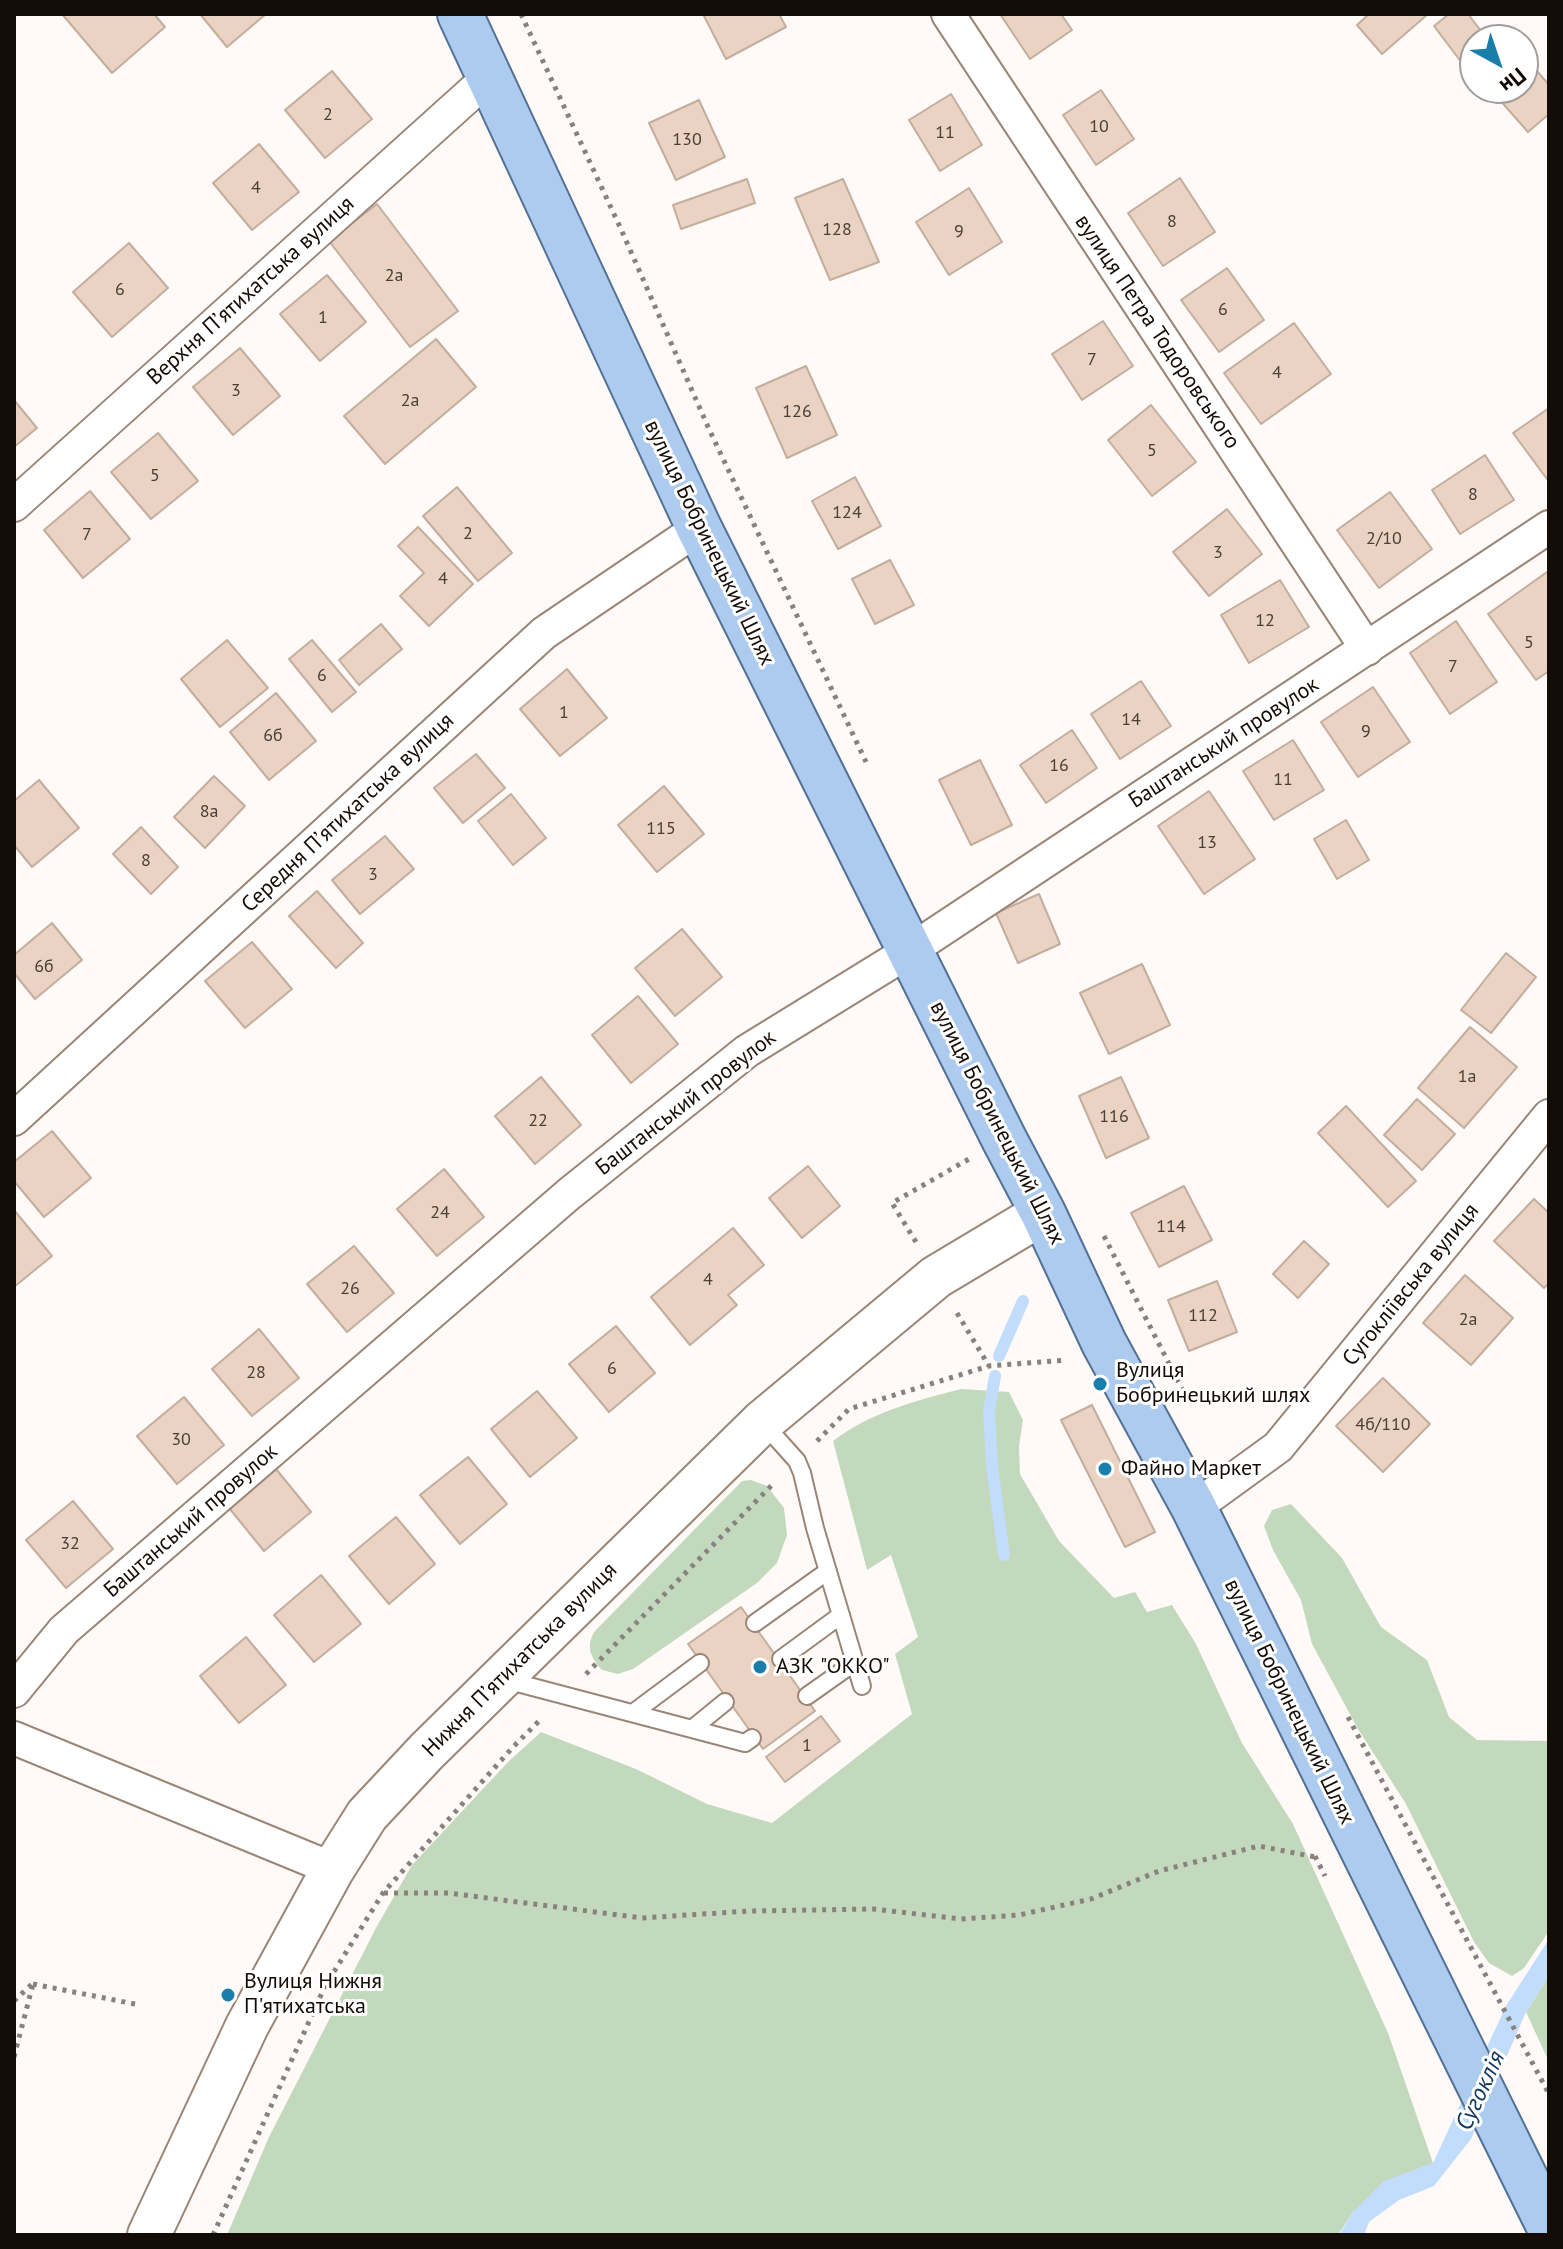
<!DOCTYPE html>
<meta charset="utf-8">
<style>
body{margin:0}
#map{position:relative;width:1563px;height:2249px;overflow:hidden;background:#fffaf7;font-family:"PT Sans",sans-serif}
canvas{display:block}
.frame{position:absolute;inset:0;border:16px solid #140c07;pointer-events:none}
.north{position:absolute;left:1459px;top:24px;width:80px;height:80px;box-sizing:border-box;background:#fff;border:2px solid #a19e9c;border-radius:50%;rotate:140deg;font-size:22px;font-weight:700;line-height:32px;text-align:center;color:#140c07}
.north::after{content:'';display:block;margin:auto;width:28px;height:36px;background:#197ea9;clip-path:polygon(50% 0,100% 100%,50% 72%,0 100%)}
</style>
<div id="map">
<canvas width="1563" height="2249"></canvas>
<div class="frame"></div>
<div class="north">Пн</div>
</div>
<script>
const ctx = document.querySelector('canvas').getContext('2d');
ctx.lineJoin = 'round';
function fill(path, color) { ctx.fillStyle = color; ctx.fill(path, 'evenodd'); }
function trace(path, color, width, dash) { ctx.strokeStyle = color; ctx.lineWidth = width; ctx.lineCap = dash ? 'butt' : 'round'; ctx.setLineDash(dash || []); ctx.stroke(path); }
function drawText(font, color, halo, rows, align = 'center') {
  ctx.font = font + ' "PT Sans",sans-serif'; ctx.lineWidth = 6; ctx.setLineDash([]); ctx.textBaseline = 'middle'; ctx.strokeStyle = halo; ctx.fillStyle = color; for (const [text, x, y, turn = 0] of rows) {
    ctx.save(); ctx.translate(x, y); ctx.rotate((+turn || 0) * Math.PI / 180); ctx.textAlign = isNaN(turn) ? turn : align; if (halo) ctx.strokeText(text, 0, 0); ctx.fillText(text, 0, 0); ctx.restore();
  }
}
const green = new Path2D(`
 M961 1389 1009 1392 1023 1420 1019 1446 1020 1474 1059 1541 1114 1598 1135 1592 1147 1612 1172 1605 1196 1644 1242 1743 1293 1824 1388 2033 1433 2163 1432 2165 1353 2212 1338 2235H227L269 2137 377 1926 412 1865 508 1762 541 1732 636 1769 707 1804 772 1823 912 1714 895 1654 918 1637 891 1555 867 1570 833 1441C871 1412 915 1401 961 1389Z
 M751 1480 767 1486 784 1508 787 1535 777 1563 757 1583 633 1669 618 1674 602 1670C591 1658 585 1646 595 1631L742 1481Z
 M1291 1504 1342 1558 1381 1627 1427 1660 1449 1717 1477 1740 1549 1741V1931L1524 1968 1512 1976 1489 1963 1474 1942 1406 1804 1358 1729 1312 1644 1301 1600 1273 1550 1264 1526 1272 1510Z
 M1549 1976V2062L1526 2012Z`);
const water = new Path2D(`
 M1549 1939V1976L1526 2012 1471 2139 1434 2186 1399 2200 1369 2222 1364 2235H1339L1353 2212 1384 2181 1433 2163 1506 2006Z`);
const stream = new Path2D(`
 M999 1356 1023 1301
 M995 1376 989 1411 992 1466 1004 1555`);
const building = new Path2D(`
 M62 14H154L165 27 112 73Z
 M200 14H266L227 47Z
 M703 14H779L786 27 726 59Z
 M1000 14H1061L1072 30 1030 59Z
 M1369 14H1428L1382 54 1357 25Z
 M1449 14H1468L1488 40H1475V53L1462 63 1434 26Z
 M1526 58 1549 85V114L1528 132 1491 90 1523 88V61Z
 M332 71 372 119 325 158 285 110Z
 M1101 90 1134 139 1096 165 1063 115Z
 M951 94 982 145 940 171 909 120Z
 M699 100 725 157 676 180 649 123Z
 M259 144 299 192 252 230 213 183Z
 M1180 178 1215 232 1163 266 1128 213Z
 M747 179 755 203 681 229 673 205Z
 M843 179 879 262 830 280 795 198Z
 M969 188 1002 242 949 275 916 222Z
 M377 204 458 311 410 347 329 241Z
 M129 243 168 288 112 337 73 292Z
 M1227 268 1264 320 1219 352 1181 300Z
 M327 275 366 322 320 361 280 314Z
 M1103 321 1133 366 1082 400 1052 354Z
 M1294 323 1331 374 1261 424 1224 373Z
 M436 339 476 387 385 464 344 416Z
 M240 348 280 396 233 435 193 387Z
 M806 366 837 435 787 458 756 388Z
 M14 400 37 428 14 447Z
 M1151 405 1196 462 1152 496 1108 440Z
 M1549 408V477L1547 479 1513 433Z
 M158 433 198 481 151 519 111 472Z
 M1485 455 1514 500 1460 534 1432 490Z
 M855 477 881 526 838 549 812 501Z
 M457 487 512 553 478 581 423 516Z
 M90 491 130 539 83 578 44 530Z
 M1390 492 1432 549 1379 588 1337 530Z
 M1227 509 1262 554 1209 596 1173 552Z
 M418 527 473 584 429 626 400 596 424 573 398 546Z
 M890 560 914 605 875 624 852 579Z
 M1547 572 1549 574V671L1536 680 1488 614Z
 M1280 580 1309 627 1249 663 1221 615Z
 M1456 621 1497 682 1450 714 1410 653Z
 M381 624 402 649 359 685 339 660Z
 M227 640 268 688 220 727 181 679Z
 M312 640 356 692 332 712 289 659Z
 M567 669 607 718 560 756 520 709Z
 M1141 681 1171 726 1120 759 1091 714Z
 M1373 687 1410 742 1358 777 1321 722Z
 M276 693 316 741 269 780 230 732Z
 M1072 730 1097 768 1046 803 1020 765Z
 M1293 740 1324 790 1274 820 1243 771Z
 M476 754 505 788 463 823 434 788Z
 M980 760 1012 825 971 845 939 780Z
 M214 776 245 806 205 848 174 817Z
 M39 780 79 828 32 867 14 845V801Z
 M664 786 704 834 657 872 618 825Z
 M1209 791 1255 859 1204 894 1158 826Z
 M511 794 546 838 513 865 478 821Z
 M1346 820 1369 860 1337 879 1314 839Z
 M141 827 178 867 151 894 113 854Z
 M385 836 414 869 360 914 332 880Z
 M317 891 363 943 336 968 289 916Z
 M1039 894 1060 944 1018 963 996 913Z
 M52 923 82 960 35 999 14 973V955Z
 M682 929 722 977 675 1016 635 968Z
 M252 942 292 989 245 1028 205 981Z
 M1506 953 1536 977 1491 1033 1461 1010Z
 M1142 964 1170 1025 1109 1054 1080 993Z
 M638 996 678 1044 631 1083 592 1035Z
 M1470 1027 1517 1067 1464 1128 1418 1088Z
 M541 1077 581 1125 535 1164 495 1116Z
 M1121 1077 1149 1138 1106 1158 1079 1096Z
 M1417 1099 1455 1134 1422 1170 1384 1135Z
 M1346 1106 1416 1181 1388 1207 1318 1133Z
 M52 1131 91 1178 44 1217 14 1181V1162Z
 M808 1166 840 1206 802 1238 769 1198Z
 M444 1169 484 1217 437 1256 397 1209Z
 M1184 1186 1212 1240 1159 1267 1131 1213Z
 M1534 1199 1549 1213V1283L1544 1288 1494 1241Z
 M14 1210 52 1256 14 1287Z
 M733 1228 764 1265 728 1295 737 1305 690 1345 651 1297Z
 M1304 1241 1329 1264 1298 1298 1273 1274Z
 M354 1246 394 1293 347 1332 307 1284Z
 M1465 1275 1513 1318 1471 1365 1423 1323Z
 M1217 1281 1237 1332 1189 1351 1168 1300Z
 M616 1326 655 1373 609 1412 569 1364Z
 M259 1329 299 1378 252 1416 212 1369Z
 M1383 1378 1430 1424 1383 1472 1336 1426Z
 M537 1391 577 1438 530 1477 491 1429Z
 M184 1397 224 1445 177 1484 137 1436Z
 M1092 1405 1155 1532 1125 1547 1061 1420Z
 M468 1457 507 1504 460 1544 420 1495Z
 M272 1464 311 1512 264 1551 225 1503Z
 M73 1501 113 1549 66 1588 26 1540Z
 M396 1517 435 1564 389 1604 349 1556Z
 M321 1575 361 1624 314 1662 274 1615Z
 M741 1607 815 1711 763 1749 688 1644Z
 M246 1637 286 1685 239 1723 200 1676Z
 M821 1716 840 1741 785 1782 766 1757Z`);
const path = new Path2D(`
 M521 14 620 227 709 429 866 762
 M1104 1236 1190 1405
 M916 1242 892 1203 969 1159
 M957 1313 989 1366
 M817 1441 849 1409 989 1366 1067 1360
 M586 1674 775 1482
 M1348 1717 1549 2094
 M1315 1856 1325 1876
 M384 1893H448L642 1918 749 1911 873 1909 961 1919 1019 1915 1091 1899 1159 1871 1259 1846 1320 1858
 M33 1984 140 2005
 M14 2001 32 1984
 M14 2057 33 1984
 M213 2235 325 1986 383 1893 513 1747 542 1718`);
const service = new Path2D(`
 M763 1423 797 1461 802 1473 815 1528 862 1686
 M755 1623 828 1571
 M781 1659 841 1615
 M506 1680 745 1743 752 1738
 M807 1696 855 1662
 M633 1713 700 1663
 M692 1729 725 1702`);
const minor = new Path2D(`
 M948 14 1367 649
 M14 505 488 78
 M14 1119 544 633 699 528
 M1194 1508 1278 1447 1549 1116
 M14 1691 64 1630 569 1194 747 1051 911 950 1549 527
 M14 1738 333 1869`);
const tertiary = new Path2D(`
 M149 2235 247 2026 333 1869 367 1815 427 1751 762 1422 936 1277 1043 1213`);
const primary = new Path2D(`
 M460 14 699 528 1004 1139 1043 1213 1104 1343 1194 1508 1549 2226`);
const markers = [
 [1100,1384,8,"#197ea9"],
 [1105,1469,8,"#197ea9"],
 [760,1667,8,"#197ea9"],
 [228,1995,8,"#197ea9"]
];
const numberNames = [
 ["2",328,115],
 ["10",1099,127],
 ["11",945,133],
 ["130",687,140],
 ["4",256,188],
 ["8",1172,222],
 ["128",837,230],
 ["9",959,232],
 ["2а",394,276],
 ["6",120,290],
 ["6",1223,310],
 ["1",323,318],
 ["7",1092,360],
 ["4",1277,373],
 ["3",236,391],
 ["2а",410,401],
 ["126",797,412],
 ["5",1152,451],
 ["5",155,476],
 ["8",1473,495],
 ["124",847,513],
 ["2",468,534],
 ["7",87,535],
 ["2/10",1384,539],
 ["3",1218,553],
 ["4",443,579],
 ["12",1265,621],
 ["5",1529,643],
 ["7",1453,667],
 ["6",322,676],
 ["1",564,713],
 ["14",1131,720],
 ["9",1366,732],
 ["6б",273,736],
 ["16",1059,766],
 ["11",1283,780],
 ["8а",209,812],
 ["115",661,829],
 ["13",1207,843],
 ["8",146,861],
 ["3",373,875],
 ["6б",44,967],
 ["1а",1467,1077],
 ["116",1114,1117],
 ["22",538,1121],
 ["24",440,1213],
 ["114",1171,1227],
 ["4",708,1280],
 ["26",350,1289],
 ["112",1203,1316],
 ["2а",1468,1320],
 ["6",612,1369],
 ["28",256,1373],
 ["4б/110",1383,1425],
 ["30",181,1440],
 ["32",70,1544],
 ["1",807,1746]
];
const streetNames = [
 ["Верхня Пʼятихатська вулиця",251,291,-42],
 ["вулиця Петра Тодоровського",1157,332,56],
 ["вулиця Бобринецький Шлях",709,543,64],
 ["Баштанський провулок",1224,743,-33],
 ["Середня Пʼятихатська вулиця",348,813,-43],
 ["Баштанський провулок",686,1103,-38],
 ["вулиця Бобринецький Шлях",997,1123,63],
 ["Сугокліївська вулиця",1411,1285,-51],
 ["Баштанський провулок",191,1521,-41],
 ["Нижня Пʼятихатська вулиця",520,1660,-45],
 ["вулиця Бобринецький Шлях",1289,1702,64]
];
const poiNames = [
 ["Вулиця",1116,1371],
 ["Бобринецький шлях",1116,1396],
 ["Файно Маркет",1121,1469],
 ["АЗК \"ОККО\"",776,1667],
 ["Вулиця Нижня",244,1982],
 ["П'ятихатська",244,2007]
];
const waterNames = [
 ["Сугоклія",1481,2091,-65]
];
fill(green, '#c3d9bd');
fill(water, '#c2dcfc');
trace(stream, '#c2dcfc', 12);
fill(building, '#ead3c3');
trace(building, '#c3ad9d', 2);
trace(service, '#9a8576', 20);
trace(minor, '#9a8576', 36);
trace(tertiary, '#9a8576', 46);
trace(primary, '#527195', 48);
trace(path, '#88827e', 5, [4, 6]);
trace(service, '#fff', 16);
trace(minor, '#fff', 32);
trace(tertiary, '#fff', 42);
trace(primary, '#accbee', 44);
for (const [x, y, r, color] of markers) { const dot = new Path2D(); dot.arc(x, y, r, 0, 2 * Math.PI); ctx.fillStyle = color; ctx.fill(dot); trace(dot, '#fff', 3); }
drawText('18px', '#4a3e36', null, numberNames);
drawText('22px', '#140c07', '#fff', streetNames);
drawText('22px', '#140c07', '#fff', poiNames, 'left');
drawText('italic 24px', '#143860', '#fff', waterNames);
</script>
